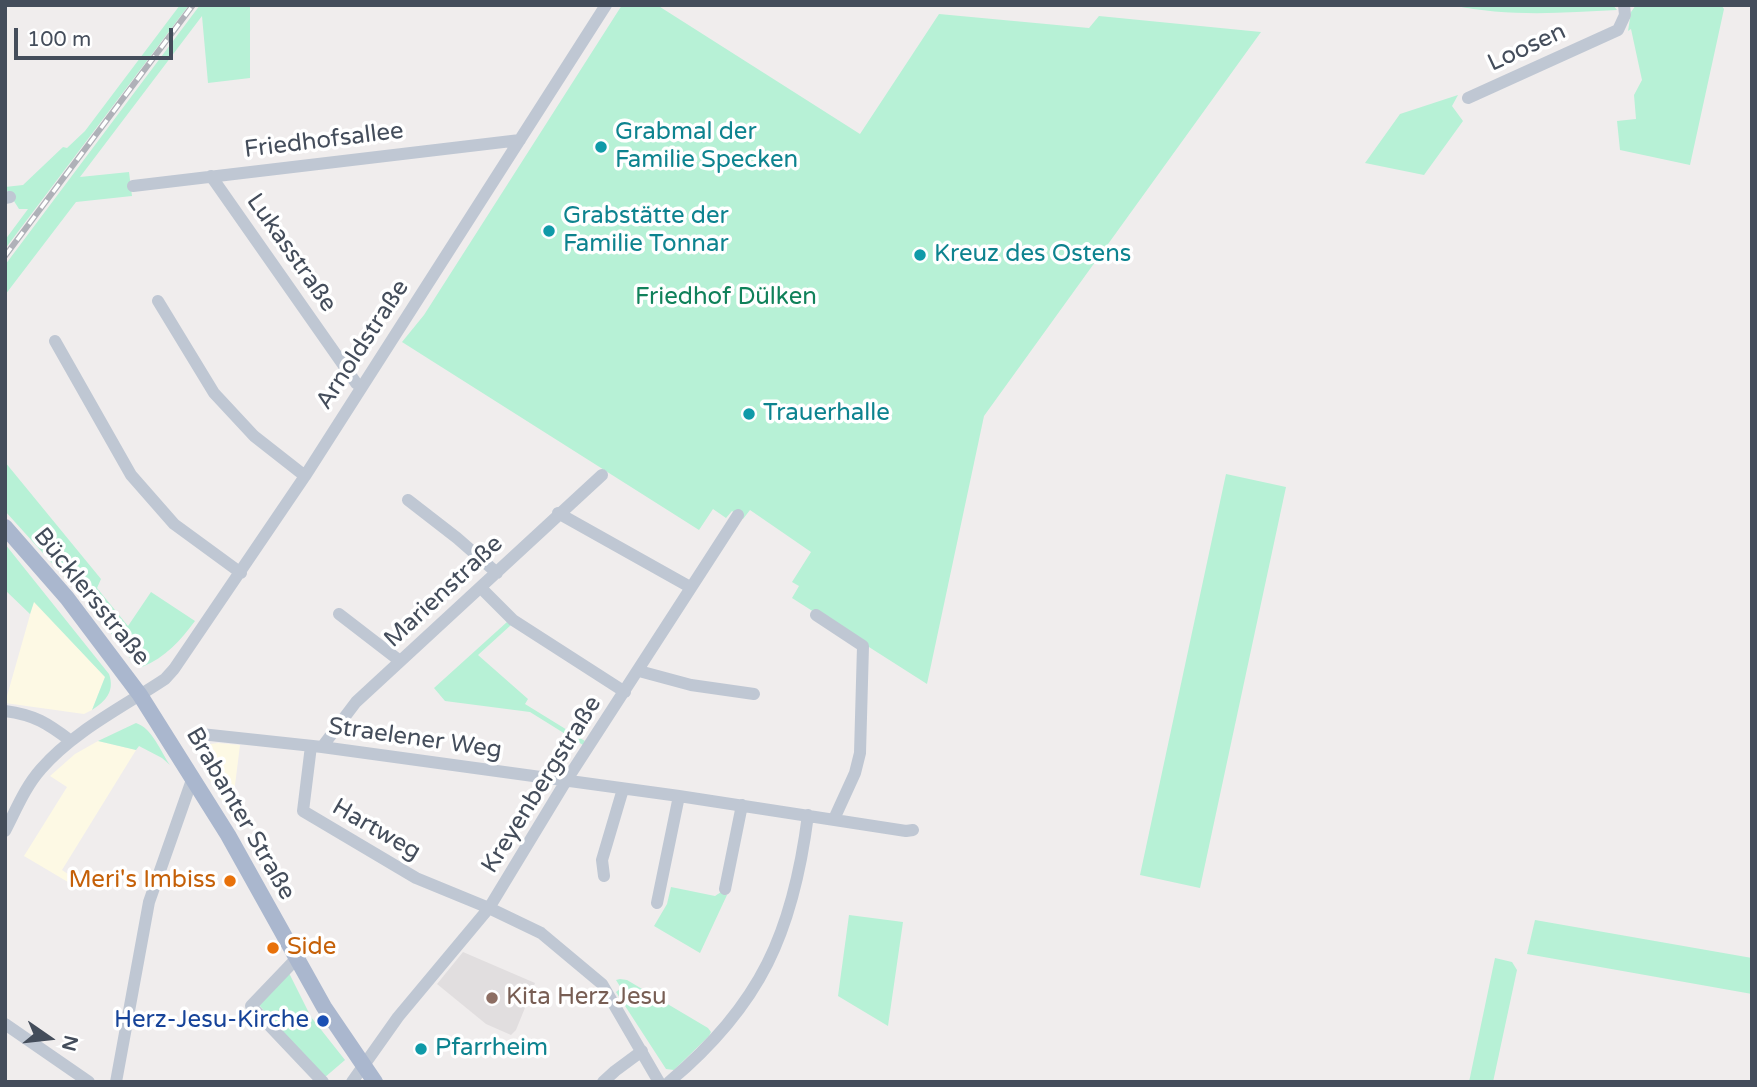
<!DOCTYPE html>
<meta charset="utf-8">
<style>
body{margin:0}
#map{position:relative;width:1757px;height:1087px;overflow:hidden;background:#f0eded;font-family:"Varela Round",sans-serif}
canvas{display:block}
.frame{position:absolute;inset:0;border:7px solid #444d5b;pointer-events:none}
.north{position:absolute;left:14px;top:1003px;width:70px;height:70px;-webkit-text-stroke:5px #fff;paint-order:stroke;rotate:104deg;font-size:19px;font-weight:700;line-height:28px;text-align:center;color:#444d5b}
.north::after{content:'';display:block;margin:auto;width:24px;height:32px;background:#444d5b;clip-path:polygon(50% 0,100% 100%,50% 72%,0 100%)}
.scale{position:absolute;left:14px;top:28px;width:159px;height:32px;box-sizing:border-box;border:4px solid #444d5b;border-top:0;padding-left:9px;font-size:21px;line-height:24px;white-space:nowrap;color:#444d5b;-webkit-text-stroke:5px #fff;paint-order:stroke}
</style>
<div id="map">
<canvas width="1757" height="1087"></canvas>
<div class="frame"></div>
<div class="north">N</div>
<div class="scale">100 m</div>
</div>
<script>
const ctx = document.querySelector('canvas').getContext('2d');
ctx.lineJoin = 'round';
function fill(path, color) { ctx.fillStyle = color; ctx.fill(path, 'evenodd'); }
function trace(path, color, width, dash) { ctx.strokeStyle = color; ctx.lineWidth = width; ctx.lineCap = dash ? 'butt' : 'round'; ctx.setLineDash(dash || []); ctx.stroke(path); }
function drawText(font, color, halo, rows, align = 'center') {
  ctx.font = font + ' "Varela Round",sans-serif'; ctx.lineWidth = 7; ctx.setLineDash([]); ctx.textBaseline = 'middle'; ctx.strokeStyle = halo; ctx.fillStyle = color; for (const [text, x, y, turn = 0] of rows) {
    ctx.save(); ctx.translate(x, y); ctx.rotate((+turn || 0) * Math.PI / 180); ctx.textAlign = isNaN(turn) ? turn : align; if (halo) ctx.strokeText(text, 0, 0); ctx.fillText(text, 0, 0); ctx.restore();
  }
}
const commercial = new Path2D(`
 M34 601 105 677 92 710 84 714 5 703Z
 M98 741 136 750 62 870 77 880 73 885 24 856 67 787 50 776 75 754Z
 M218 743 240 745 231 817 202 766 200 757 203 749 210 744Z`);
const education = new Path2D(`
 M463 952 535 983 516 1030 511 1035 486 1024 437 984Z`);
const green = new Path2D(`
 M180 5H189L5 249V240L28 209H19L5 187 23 185 63 147 67 148 85 131Z
 M200 5H250V78L208 83 202 16 80 177 129 172 132 196 76 202 5 295V265Z
 M622 5H657L860 134 939 14 1089 28 1099 16 1261 32 984 416 927 684 792 598 799 586 792 582 811 552 750 510 743 519 732 511 726 518 713 509 699 530 402 342 424 315Z
 M1452 5H1613L1617 10C1561 13 1507 17 1452 5Z
 M1636 5H1721L1724 9 1690 165 1620 150 1617 121 1636 119 1634 95 1642 80 1631 29 1628 31 1631 12Z
 M1458 95 1452 106 1463 121 1424 175 1365 163 1400 114Z
 M5 462 101 579 97 588 128 626 151 592 195 621C180 641 166 657 142 667L129 657 89 604 5 511Z
 M1226 474 1286 487 1200 888 1140 875Z
 M5 544 109 674C115 691 106 701 92 710L105 677 34 602 30 614 5 590Z
 M507 622 511 625 478 655 528 699 525 704 585 741 583 745 530 712 445 701 434 688Z
 M136 723C152 728 161 752 170 765L162 758 139 746 136 750 98 741Z
 M671 887 715 896 721 892 727 895 700 953 654 926 667 904Z
 M849 915 903 922 888 1026 838 996Z
 M1535 920 1752 958V994L1527 954Z
 M1495 958 1512 962 1517 970 1493 1082H1469Z
 M289 973 311 1017 345 1060 324 1078 259 1005Z
 M620 979 627 980 708 1028 711 1032 709 1036 674 1070 666 1069 616 992 621 988 616 980Z`);
const minor = new Path2D(`
 M1468 98 1618 30 1625 15 1624 5
 M211 176 356 383 361 387
 M133 186 520 140
 M5 198 10 197
 M158 301 214 393 254 436 305 476
 M55 341 131 475 174 524 241 573
 M408 500 457 538 497 573
 M558 513 690 587
 M481 588 513 620 625 692
 M339 614 400 661
 M816 615 863 646 860 753 855 773 834 819
 M639 671 691 685 754 694
 M5 711C35 715 47 723 71 741
 M201 734 322 747 679 796 906 831 913 830
 M311 746 303 811 416 878 489 908 541 933 602 984 659 1082
 M322 747 356 702 602 475
 M5 831C16 810 25 787 41 769 74 731 123 707 165 679L174 669 305 476 606 5
 M604 876 602 860 623 789
 M725 889 742 805
 M657 903 679 796
 M296 959 251 1006 323 1082
 M5 1024 89 1082
 M116 1082 149 902 193 777
 M352 1082 398 1017 489 908 566 781 738 515
 M603 1082 615 1071 642 1051
 M669 1082C761 1005 793 932 808 815`);
const major = new Path2D(`
 M5 527 67 598 140 695 228 835 324 1007 375 1082`);
const rail = new Path2D(`
 M5 256 193 5`);
const markers = [
 [601,147,7,"#0f9aa8"],
 [549,231,7,"#0f9aa8"],
 [920,255,7,"#0f9aa8"],
 [749,414,7,"#0f9aa8"],
 [230,881,7,"#e8710a"],
 [273,948,7,"#e8710a"],
 [492,998,7,"#8d6e63"],
 [323,1021,7,"#1a4fb4"],
 [421,1049,7,"#0f9aa8"]
];
const streetNames = [
 ["Loosen",1527,48,-25],
 ["Friedhofsallee",324,141,-7],
 ["Lukasstraße",291,253,55],
 ["Arnoldstraße",363,345,-57],
 ["Marienstraße",444,592,-43],
 ["Bücklersstraße",91,597,51],
 ["Straelener Weg",415,739,8],
 ["Kreyenbergstraße",542,785,-58],
 ["Brabanter Straße",240,814,60],
 ["Hartweg",376,830,30]
];
const cultureNames = [
 ["Grabmal der",615,133],
 ["Familie Specken",615,161],
 ["Grabstätte der",563,217],
 ["Familie Tonnar",563,245],
 ["Kreuz des Ostens",934,255],
 ["Trauerhalle",763,414],
 ["Pfarrheim",435,1049]
];
const parkNames = [
 ["Friedhof Dülken",726,298]
];
const foodNames = [
 ["Meri's Imbiss",216,881],
 ["Side",287,948,"left"]
];
const educationNames = [
 ["Kita Herz Jesu",506,998]
];
const transitNames = [
 ["Herz-Jesu-Kirche",309,1021]
];
fill(commercial, '#fdf9e4');
fill(education, '#e1dedf');
fill(green, '#b7f1d6');
trace(minor, '#bfc7d3', 12);
trace(major, '#aab7ce', 16);
trace(rail, '#afb1b8', 6);
trace(rail, '#fff', 3.5, [10]);
for (const [x, y, r, color] of markers) { const dot = new Path2D(); dot.arc(x, y, r, 0, 2 * Math.PI); ctx.fillStyle = color; ctx.fill(dot); trace(dot, '#fff', 2.5); }
drawText('24px', '#444d5b', '#fff', streetNames);
drawText('24px', '#0d838f', '#fff', cultureNames, 'left');
drawText('24px', '#10815a', '#fff', parkNames);
drawText('24px', '#c56008', '#fff', foodNames, 'right');
drawText('24px', '#785e54', '#fff', educationNames, 'left');
drawText('24px', '#164399', '#fff', transitNames, 'right');
</script>
